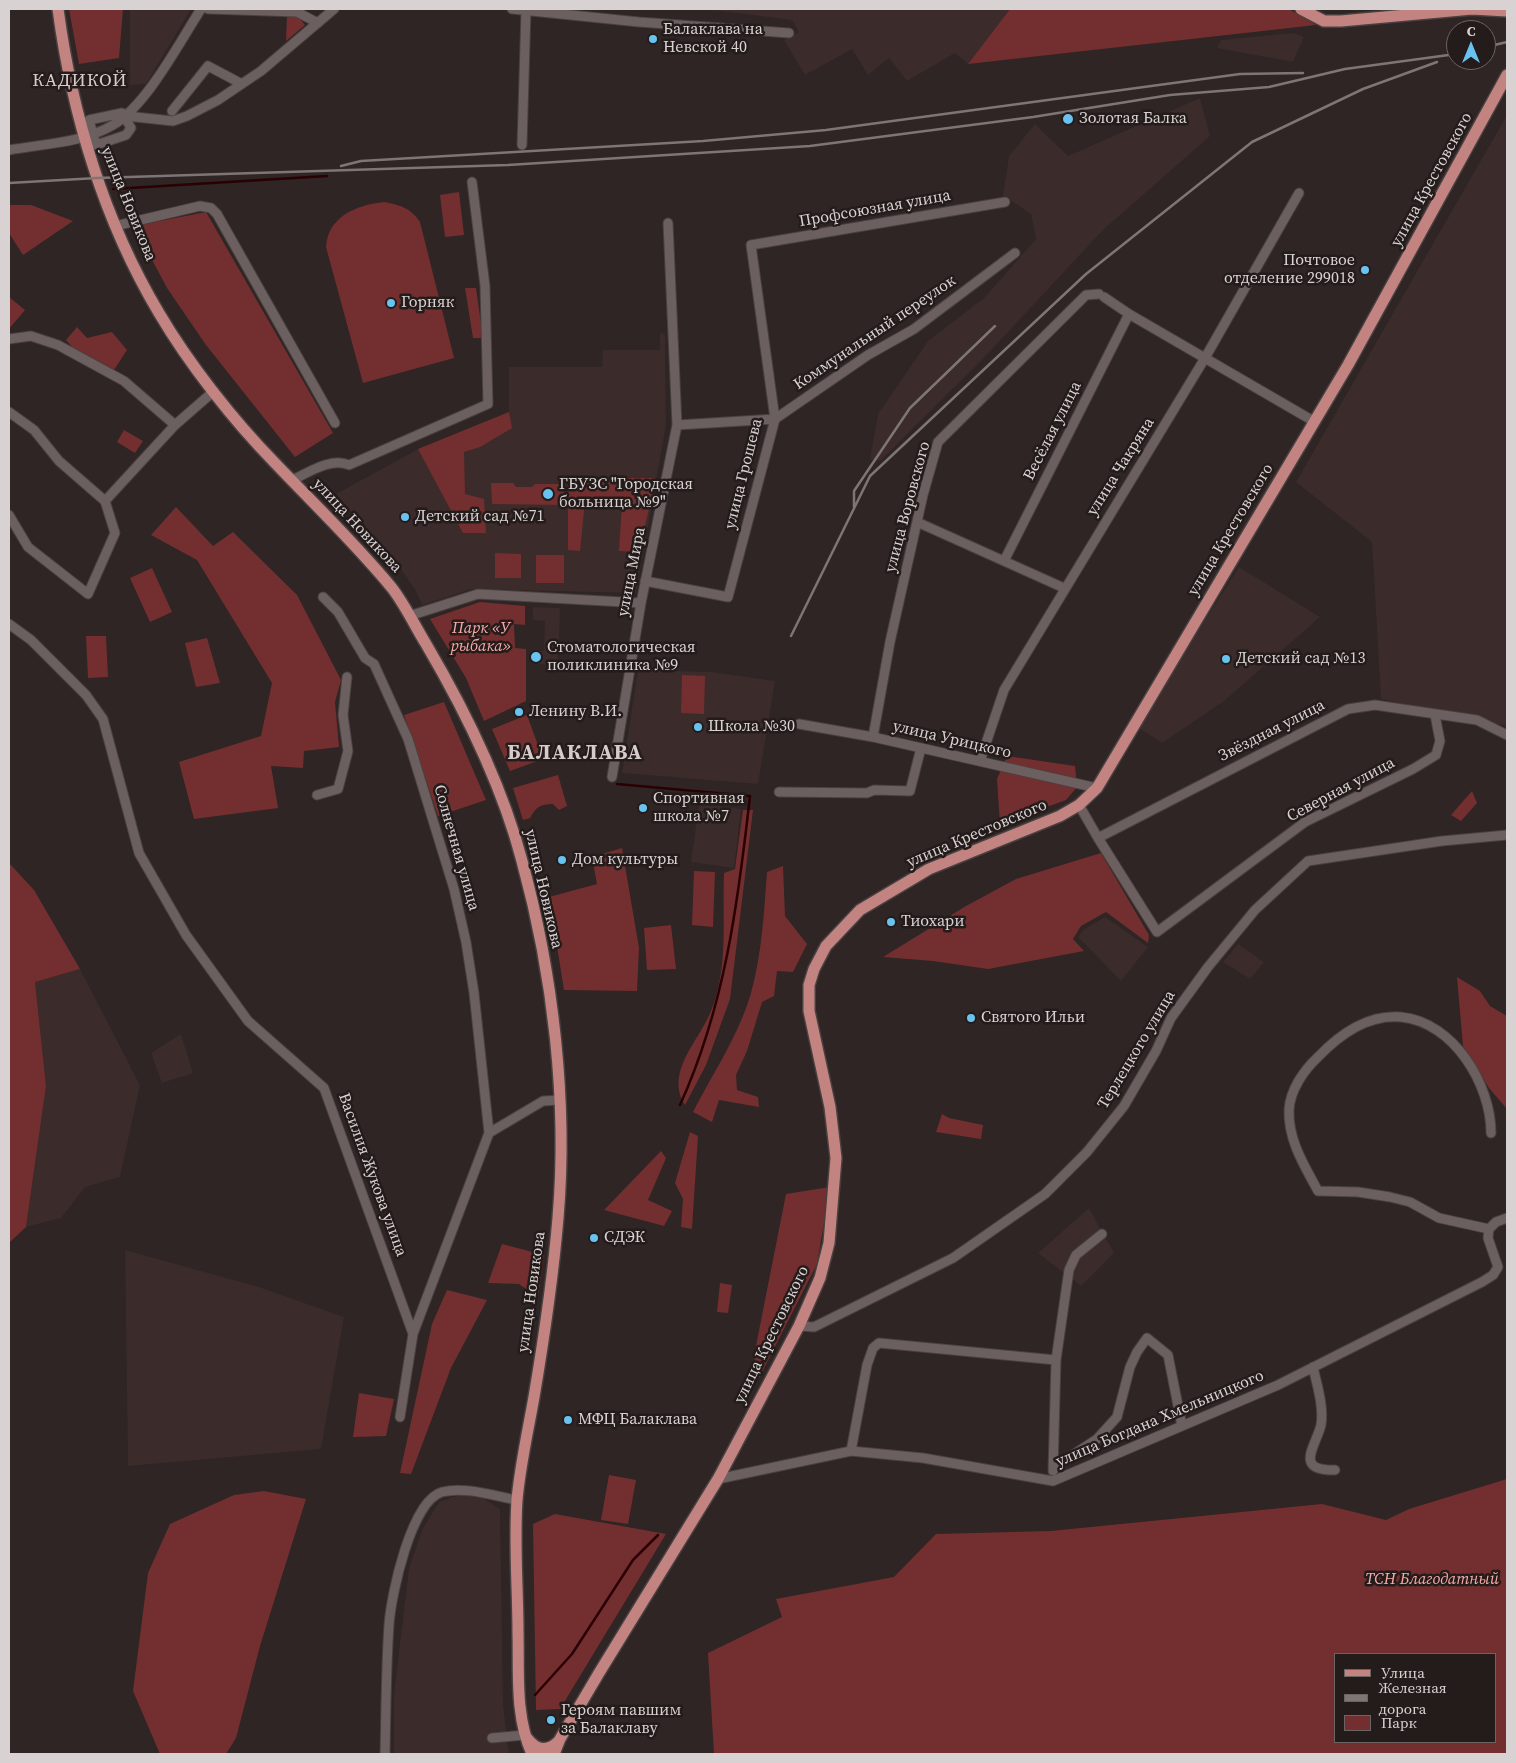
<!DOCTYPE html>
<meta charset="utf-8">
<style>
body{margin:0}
#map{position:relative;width:1516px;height:1763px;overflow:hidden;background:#2e2524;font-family:"Source Serif 4",serif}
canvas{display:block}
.frame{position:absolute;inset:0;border:10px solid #d9d2d2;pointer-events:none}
.legend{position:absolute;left:1334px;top:1653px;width:162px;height:90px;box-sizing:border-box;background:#241b1b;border:1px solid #6c6464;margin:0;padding:6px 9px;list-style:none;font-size:15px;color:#d9d2d2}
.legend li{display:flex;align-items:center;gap:10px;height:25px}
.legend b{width:25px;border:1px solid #6c6464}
.north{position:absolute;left:1446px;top:20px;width:50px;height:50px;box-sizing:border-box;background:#241b1b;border:1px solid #6c6464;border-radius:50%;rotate:0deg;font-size:14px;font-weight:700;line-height:20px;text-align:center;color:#d9d2d2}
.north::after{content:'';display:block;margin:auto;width:18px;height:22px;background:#69c3f1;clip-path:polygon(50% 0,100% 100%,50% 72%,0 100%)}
</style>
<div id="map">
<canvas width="1516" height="1763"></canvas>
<div class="frame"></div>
<ul class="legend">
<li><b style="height:6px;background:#c38481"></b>Улица</li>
<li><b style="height:6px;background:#7e7675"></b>Железная дорога</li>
<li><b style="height:14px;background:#732f2f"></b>Парк</li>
</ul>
<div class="north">С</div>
</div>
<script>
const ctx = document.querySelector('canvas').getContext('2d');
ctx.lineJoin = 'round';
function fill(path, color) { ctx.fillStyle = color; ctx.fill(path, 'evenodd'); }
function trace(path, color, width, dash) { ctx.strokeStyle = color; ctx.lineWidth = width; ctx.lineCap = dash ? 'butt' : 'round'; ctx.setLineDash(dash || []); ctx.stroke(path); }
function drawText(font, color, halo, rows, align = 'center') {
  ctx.font = font + ' "Source Serif 4",serif'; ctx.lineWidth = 5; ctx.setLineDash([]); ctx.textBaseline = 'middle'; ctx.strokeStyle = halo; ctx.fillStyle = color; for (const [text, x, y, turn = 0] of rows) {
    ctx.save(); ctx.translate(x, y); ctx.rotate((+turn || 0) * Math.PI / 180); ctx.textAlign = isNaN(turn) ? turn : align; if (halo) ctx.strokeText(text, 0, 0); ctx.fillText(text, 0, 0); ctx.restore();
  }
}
const built = new Path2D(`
 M130 9H191L146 84 130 85Z
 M705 9H1010L968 64 955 53 907 81 889 58 868 75 852 49 805 75 784 40 799 32 792 20Z
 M1293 33 1304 37 1293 62 1217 48 1221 40Z
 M1200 98 1210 136 1103 230 980 362 880 461 870 459 878 414 928 341 985 297 1036 239 1031 214 1003 195 1009 156 1035 124 1068 156Z
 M1507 115V726L1381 699 1372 542 1296 482Z
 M660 333 665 334 666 425 636 593 471 589 422 605 416 591 400 568 336 494 418 449 509 412V367H602L603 350H660Z
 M1239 567 1320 617 1224 701 1162 743 1137 727Z
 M533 607 560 608 558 665 532 664 533 651H544L545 621 533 620Z
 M638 670 712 672 775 681 758 784 622 773Z
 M699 804 741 809 734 868 691 862Z
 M1105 917 1148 947 1121 981 1078 937 1083 930Z
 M1238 944 1264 962 1250 979 1223 962Z
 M80 969 140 1085 120 1177 85 1187 61 1218 26 1227 46 1086 35 982Z
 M181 1034 193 1073 162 1083 151 1053Z
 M1089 1208 1114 1253 1081 1286 1038 1253Z
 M125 1250 259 1287 344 1317 321 1449 128 1466Z
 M462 1494 484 1499 500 1509 503 1704 509 1754H394V1694L409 1568 422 1530 439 1502Z`);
const green = new Path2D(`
 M69 9H123L119 58 79 64Z
 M1010 9H1289L1316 25 968 64Z
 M296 14 305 25 286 41 287 16Z
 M459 192 464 235 445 237 440 195Z
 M384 202C400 205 411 208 420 222L454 358 363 383 326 247C328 216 357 205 384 202Z
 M9 205H31L73 221 23 255 9 233Z
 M206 212 333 433 295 457 206 345 167 288 134 226Z
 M465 288H476L483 338H473Z
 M9 297 25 310 9 329Z
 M77 327 87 338 112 332 127 350 114 370 74 349 66 340Z
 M509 412 512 428 480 447 464 452 465 494 484 499 486 533H463L418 449Z
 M124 430 143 441 135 453 117 442Z
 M588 478H656L639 552 619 551 622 504 585 501 580 551 568 550V491Z
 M491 483H513L516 487H532L535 484H564L563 505 492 504Z
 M176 507 213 546 233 532 297 595 341 680 335 702 339 747 304 751 303 768 271 766 278 808 194 819 179 762 261 736 272 683 197 560 151 535Z
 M495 553 521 554V578H495Z
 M536 555H564V583H536Z
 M152 568 172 612 150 622 130 578Z
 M480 602 525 606V625L514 624 515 648 526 649V701L484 721 466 678 430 619Z
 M106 636 108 677 88 678 86 636Z
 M207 638 220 683 196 687 185 643Z
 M682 675 705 676 704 714 681 713Z
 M444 702 486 800 438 816 404 715Z
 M527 715 543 759 510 771 492 729Z
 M1007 756 1075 766 1077 787 1066 800 1000 824 997 779Z
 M558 775 567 806 559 810 553 804C540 804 536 807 530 818L523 820 513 788Z
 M1472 791 1477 803 1461 821 1451 815Z
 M743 810H753L730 999 706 1065 685 1105C664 1072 700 1040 711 1011 729 967 722 919 724 873L735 869Z
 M622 848 639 948 637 991 564 990 549 897 597 884 592 857Z
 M1101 853 1149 935 1148 943 1106 912 1081 926 1073 939 1084 951 988 969 933 961 883 957 966 906 1016 879Z
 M9 863 34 890 80 969 35 982 46 1086 26 1227 9 1243Z
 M783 866 785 916 807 944 793 972 777 971 774 996 762 1002 747 1051 736 1075 737 1090 758 1097 759 1107 719 1100 712 1122 693 1112C713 1073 739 1035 751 993 762 953 764 912 767 872Z
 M694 871 715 872 713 927 692 925Z
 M671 925 676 969 647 970 644 928Z
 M1457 977 1480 991 1490 1006 1507 1016V1109L1489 1088 1463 1046Z
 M942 1114 949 1118 983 1125 981 1139 936 1132Z
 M690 1132 698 1136 692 1229 681 1227 683 1199 675 1183Z
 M661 1151 666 1158 648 1200 672 1211 664 1226 604 1210Z
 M830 1187 817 1264 759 1378 754 1356 786 1194Z
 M502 1244 544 1255 538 1297 519 1284 488 1283Z
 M720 1283 732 1285 728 1313 717 1312Z
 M447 1290 487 1300 451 1368 411 1474 400 1473 432 1324Z
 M359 1393 394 1399 386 1436 353 1437Z
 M609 1475 636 1480 628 1524 601 1520Z
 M1507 1479V1754H714L708 1653 782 1617 776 1599 894 1577 936 1534 1051 1531 1322 1504 1386 1520 1409 1509ZM1335 1654H1495V1742H1335Z
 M264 1491 306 1499 260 1646 236 1738 226 1754H160L133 1691 148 1573 170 1524 234 1495Z
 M555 1514 666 1534 560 1709 536 1710 533 1524Z`);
const stream = new Path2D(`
 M113 189 327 176
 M617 784 750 796C738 903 725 1006 680 1105
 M535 1695 572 1654 633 1560 658 1535`);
const minor = new Path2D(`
 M208 9 297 12 318 23
 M512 9 639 22 789 33
 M172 111 208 66 242 84
 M122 113 131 128 126 135 96 145 89 120Z
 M126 116 173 121 187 116 218 100 261 71 334 9
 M522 145 526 10
 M9 150C42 144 83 143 113 125 147 105 179 43 201 9
 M115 226 200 206 211 208 217 214 335 423
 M1104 297 1129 314 1315 422
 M9 339 31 336 58 345 124 381 175 425
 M9 412 34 430 59 461 105 501 115 533 88 594 28 547 9 515
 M677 425 775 419 868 355 914 329 1015 253
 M292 480C308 473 331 457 349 465L488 404 485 286 472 182
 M105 501 175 425 214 391
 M917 522 1064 588
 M1004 561 1129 314
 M645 581 728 597 775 419 751 245 1005 202
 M323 597 338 612 365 658 374 664 408 739 454 889 466 942 474 993 489 1133
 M409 616 478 594 641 603
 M9 624 31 640 86 695 103 719 139 853 186 935 248 1021 324 1088 413 1334
 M799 724 873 737 1097 788
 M873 737 890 642 923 495 938 442 1086 295 1099 294
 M980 761 1004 690 1205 358 1299 193
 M612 777 641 603 677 425 668 223
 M779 792 867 793 874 790 910 791 921 748
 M317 795 338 789 348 751 343 715 347 677
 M1079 805 1098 838 1348 709 1375 705 1477 720 1507 735
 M1098 838 1157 932 1305 822 1413 769 1436 755 1440 741 1435 715
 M1489 1229 1439 1218 1410 1202 1390 1197 1358 1192 1318 1191C1304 1165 1288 1140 1289 1110 1290 1090 1304 1070 1318 1057 1339 1035 1367 1014 1401 1017 1454 1022 1491 1085 1491 1133
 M799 1326 814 1327 953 1258 1045 1194 1087 1152 1124 1106 1156 1051 1171 1018 1208 967 1255 910 1308 861 1442 841 1507 835
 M1313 1367C1317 1385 1324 1407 1321 1425 1316 1446 1293 1471 1335 1470
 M400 1417 413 1334 489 1133 543 1101 560 1100
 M851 1451 867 1365 873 1348 879 1343 1056 1360
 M1053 1468 1097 1439 1117 1417 1130 1367 1137 1352 1147 1338 1168 1355 1182 1426
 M1053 1471 1056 1360 1069 1270 1076 1255 1102 1234
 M718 1479 851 1451 923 1458 1053 1481 1278 1385 1482 1282 1493 1275 1498 1267 1488 1238 1489 1229 1496 1222 1507 1218
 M492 1738 525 1735
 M385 1754C386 1711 386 1668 389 1625 391 1595 411 1501 442 1492 465 1486 494 1496 517 1500`);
const major = new Path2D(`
 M58 9C72 114 104 221 159 313 189 364 233 420 275 463 314 504 355 543 392 588 405 605 415 626 426 644 466 712 502 785 522 861 553 974 568 1101 558 1218 553 1278 544 1338 534 1397 528 1431 520 1466 517 1500 514 1544 518 1589 518 1633 519 1674 515 1716 532 1754
 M1301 9 1324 21H1341L1472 9 1507 11
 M527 1738C537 1751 548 1752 559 1741
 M554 1754 560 1739 599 1673 718 1479 799 1326 820 1278 829 1243 836 1158 830 1107 809 1011V985L814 969 826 946 860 910 929 869 1060 816 1079 805 1097 788 1348 365 1507 75`);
const rail = new Path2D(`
 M1486 47 1507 42
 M341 166 361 161 703 141 826 130 1240 74 1303 73
 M9 183 97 178 508 165 810 146 1033 117 1170 95 1269 87 1345 69 1456 54
 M854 507V491L910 408 995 326
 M791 636 870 476 1086 274 1252 142 1363 89 1437 62`);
const markers = [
 [653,39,5,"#69c3f1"],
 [1068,119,6,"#69c3f1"],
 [1365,270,5,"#69c3f1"],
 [391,303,5,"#69c3f1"],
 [548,494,6,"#69c3f1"],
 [405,517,5,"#69c3f1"],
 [536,657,6,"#69c3f1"],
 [1226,659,5,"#69c3f1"],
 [519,712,5,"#69c3f1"],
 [698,727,5,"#69c3f1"],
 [643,808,5,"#69c3f1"],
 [562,860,5,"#69c3f1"],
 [891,922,5,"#69c3f1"],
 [971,1018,5,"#69c3f1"],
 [594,1238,5,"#69c3f1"],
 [568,1420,5,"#69c3f1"],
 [551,1720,5,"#69c3f1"]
];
const poiNames = [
 ["Балаклава на",663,30],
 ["Невской 40",663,48],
 ["Золотая Балка",1079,119],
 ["Почтовое",1355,261,"right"],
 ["отделение 299018",1355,279,"right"],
 ["Горняк",401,303],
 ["ГБУЗС \"Городская",559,485],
 ["больница №9\"",559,503],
 ["Детский сад №71",415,517],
 ["Стоматологическая",547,648],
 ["поликлиника №9",547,666],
 ["Детский сад №13",1236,659],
 ["Ленину В.И.",529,712],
 ["Школа №30",708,727],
 ["Спортивная",653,799],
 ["школа №7",653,817],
 ["Дом культуры",572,860],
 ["Тиохари",901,922],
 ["Святого Ильи",981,1018],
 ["СДЭК",604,1238],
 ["МФЦ Балаклава",578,1420],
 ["Героям павшим",561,1711],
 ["за Балаклаву",561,1729]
];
const streetNames = [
 ["улица Крестовского",1432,180,-61],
 ["улица Новикова",128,204,68],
 ["Профсоюзная улица",875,209,-10],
 ["Коммунальный переулок",875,333,-34],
 ["Весёлая улица",1053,431,-63],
 ["улица Чакряна",1121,467,-58],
 ["улица Грошева",744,474,-76],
 ["улица Воровского",908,507,-75],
 ["улица Новикова",357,526,47],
 ["улица Крестовского",1231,530,-59],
 ["улица Мира",632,572,-79],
 ["Звёздная улица",1272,731,-27],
 ["улица Урицкого",952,740,13],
 ["Северная улица",1341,790,-28],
 ["улица Крестовского",977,834,-23],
 ["Солнечная улица",456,848,74],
 ["улица Новикова",543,889,77],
 ["Терлецкого улица",1137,1050,-59],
 ["Василия Жукова улица",372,1175,70],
 ["улица Новикова",532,1292,-82],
 ["улица Крестовского",772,1335,-64],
 ["улица Богдана Хмельницкого",1160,1419,-23]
];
const parkNames = [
 ["Парк «У",481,629],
 ["рыбака»",481,647],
 ["ТСН Благодатный",1432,1580]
];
const neighbourhoodNames = [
 ["КАДИКОЙ",80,81]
];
const districtNames = [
 ["БАЛАКЛАВА",575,754]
];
fill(built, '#3b2b2a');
fill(green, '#732f2f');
trace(stream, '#2a0003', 2.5);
trace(minor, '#494140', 11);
trace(major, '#494140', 14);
trace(minor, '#6b605f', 9);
trace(major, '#c38481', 11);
trace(rail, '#7e7675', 2.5);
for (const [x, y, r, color] of markers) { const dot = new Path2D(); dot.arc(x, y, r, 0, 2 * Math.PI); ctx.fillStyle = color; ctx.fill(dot); trace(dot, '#241b1b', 2); }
drawText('16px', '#d9d2d2', '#241b1b', poiNames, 'left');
drawText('16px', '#d9d2d2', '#241b1b', streetNames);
drawText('italic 16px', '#f8aba7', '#241b1b', parkNames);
ctx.letterSpacing = '1px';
drawText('18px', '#d8cbcb', '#241b1b', neighbourhoodNames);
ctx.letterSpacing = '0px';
ctx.letterSpacing = '1px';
drawText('bold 21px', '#d8cbcb', '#241b1b', districtNames);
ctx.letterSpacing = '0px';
</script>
